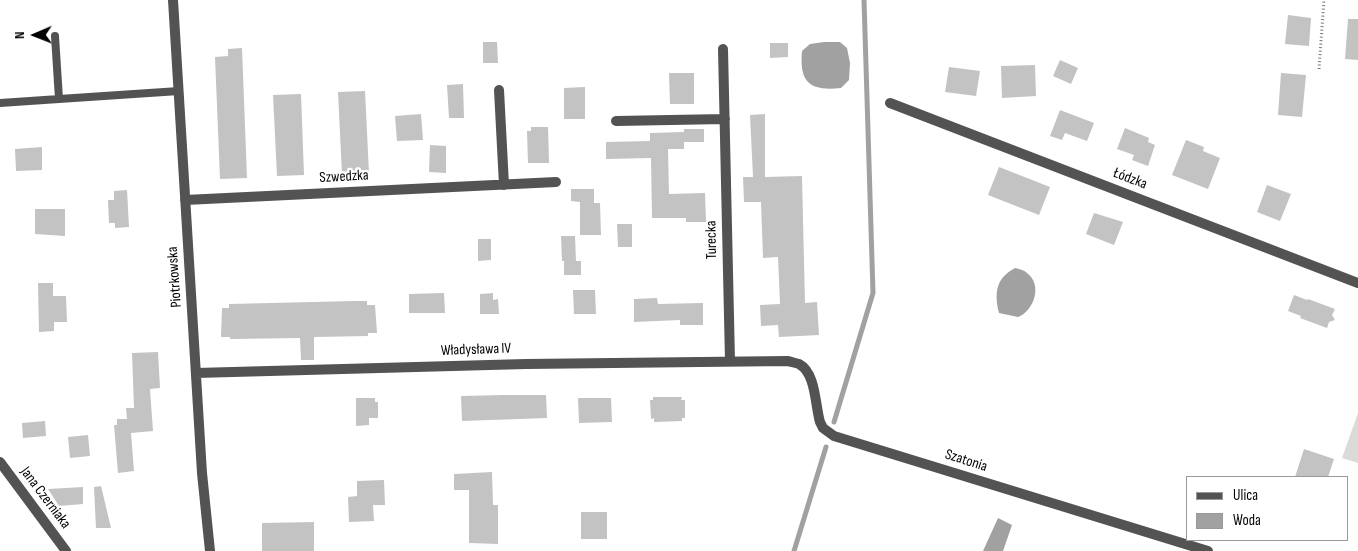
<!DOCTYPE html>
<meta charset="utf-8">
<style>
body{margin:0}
#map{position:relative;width:1358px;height:551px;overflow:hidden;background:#fff;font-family:"Sofia Sans Condensed",sans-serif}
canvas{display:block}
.legend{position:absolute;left:1186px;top:476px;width:162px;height:65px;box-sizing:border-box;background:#fff;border:1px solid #999;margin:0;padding:6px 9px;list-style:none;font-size:15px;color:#000}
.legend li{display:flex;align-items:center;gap:10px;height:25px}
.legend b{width:25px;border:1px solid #999}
.north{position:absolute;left:10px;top:10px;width:50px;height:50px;-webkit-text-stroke:4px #fff;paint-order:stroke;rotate:269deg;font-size:14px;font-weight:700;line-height:20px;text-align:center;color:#000}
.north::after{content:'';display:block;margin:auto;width:18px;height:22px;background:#000;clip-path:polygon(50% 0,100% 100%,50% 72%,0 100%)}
</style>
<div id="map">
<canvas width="1358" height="551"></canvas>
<ul class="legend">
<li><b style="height:6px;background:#535353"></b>Ulica</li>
<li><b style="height:14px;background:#a1a1a1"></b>Woda</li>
</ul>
<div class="north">N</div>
</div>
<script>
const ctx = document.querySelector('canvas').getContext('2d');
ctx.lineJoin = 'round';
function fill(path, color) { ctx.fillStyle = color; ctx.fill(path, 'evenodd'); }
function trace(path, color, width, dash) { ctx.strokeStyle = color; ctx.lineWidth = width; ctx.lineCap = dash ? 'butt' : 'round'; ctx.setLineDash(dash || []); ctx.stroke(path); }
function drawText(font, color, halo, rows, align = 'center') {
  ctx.font = font + ' "Sofia Sans Condensed",sans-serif'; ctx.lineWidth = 5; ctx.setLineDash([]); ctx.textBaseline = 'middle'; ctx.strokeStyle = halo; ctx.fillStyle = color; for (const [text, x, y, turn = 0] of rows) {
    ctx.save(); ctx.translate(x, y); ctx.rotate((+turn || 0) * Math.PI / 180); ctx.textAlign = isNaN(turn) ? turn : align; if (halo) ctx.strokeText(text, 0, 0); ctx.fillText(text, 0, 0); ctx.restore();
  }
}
const green = new Path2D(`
 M1358 413V463L1342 458Z`);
const water = new Path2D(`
 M824 42H840L847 48 850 63 849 80 841 88C811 91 799 84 802 51L810 44Z
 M1015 268C1019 269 1024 270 1027 273 1043 285 1034 311 1018 317L999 313C994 293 996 278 1015 268Z
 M998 518 1012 525 1003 551H983Z`);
const stream = new Path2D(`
 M834 422 873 293 864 0
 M794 551 826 447`);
const building = new Path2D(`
 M1288 15 1311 18 1309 46 1285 44Z
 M1348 19H1358V60L1345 59Z
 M483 42H497L498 63H483Z
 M770 43H788V57L770 58Z
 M242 48 247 178 220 179 215 57 228 56V49Z
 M1060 60 1078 68 1071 84 1053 76Z
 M1035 65 1036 96 1002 98 1001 66Z
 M949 67 980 71 976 96 945 92Z
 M669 73H694V104H670Z
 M1281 73 1306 75 1302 117 1278 115Z
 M463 84 464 118H449L447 85Z
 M585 87V119H564V88Z
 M365 91 369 173 342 174 338 92Z
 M301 94 304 175 277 176 273 95Z
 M1060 110 1094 123 1087 141 1065 133 1062 140 1050 136Z
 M421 114 423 140 397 141 395 116Z
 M765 114V177L802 176 805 303 817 302 819 335 779 337 778 325 761 326 760 305 780 304 778 257 763 258 761 202H744L743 177H753L750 115Z
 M531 127H548L549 163H528L527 131H531Z
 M1125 128 1149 138 1148 142 1155 145 1148 166 1132 160 1134 155 1117 149Z
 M684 129H704V142H684V149H668L669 194 705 193 706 222H686V218H652L651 158 606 159V142L650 141V133L684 132Z
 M1186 140 1204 147 1203 151 1220 158 1208 189 1172 175Z
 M430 145 446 146V173L429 172Z
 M42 147V170L16 171 15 149Z
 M999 167 1050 187 1039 215 988 195Z
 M1267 185 1291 194 1280 221 1257 212Z
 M571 189H594V203H600L601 235H580V202L571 201Z
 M127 190 129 227 115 228V223H109L108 200H114V191Z
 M35 209H65V236L35 234Z
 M1094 213 1123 222 1114 245 1086 234Z
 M617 224H632V247H618Z
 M561 236H575L576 261H581V275H564V261H562Z
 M478 239H491V260L478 261Z
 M38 283H53V296H66L67 322H54V331L39 332Z
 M573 290H595L596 314H574Z
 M444 293 445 313H409V294Z
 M493 293V300L498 299 499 314H480V294Z
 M1294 295 1307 300 1308 299 1335 309 1332 315 1335 320 1329 322 1327 328 1300 318 1301 316 1288 311Z
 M657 298 658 304 703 303V325H680V320L634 322V299Z
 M355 301H367V305H375L377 333H368V336L314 337V360H301L300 338 230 339V337H221L222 308H229V304Z
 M158 352 160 388 150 389 153 431 131 433 134 471 118 473 114 425H117V419H127L126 408H134L132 353Z
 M503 395H546L547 418 462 421 461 396Z
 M653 397H682L681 400H685V418H682V421L654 422V418L651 419 650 400H653Z
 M356 398H375V402H378V418H369V425L356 426Z
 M578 398H611L612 422 579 423Z
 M45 421 46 436 23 438 22 423Z
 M88 435 90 456 70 458 68 437Z
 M1304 449 1334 459 1328 477H1295Z
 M492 472 493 505H498V544L469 543V490H454V474Z
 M384 480 385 505H373L374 521 349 522 348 497 357 496V481Z
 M101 486 111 528H96L94 487Z
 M83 487V504L59 506 48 489Z
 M581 512H607V539H581Z
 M314 522V551H262V523Z`);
const path = new Path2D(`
 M1319 69 1324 0`);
const lane = new Path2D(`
 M55 36 59 99 179 91
 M0 103 59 99`);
const street = new Path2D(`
 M173 0 202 473 210 551
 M723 49 730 361
 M499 90 504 185
 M890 103 1358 283
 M616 121 725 119
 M185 200 556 182
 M196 373 526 364 788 361C791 362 796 363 799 364 816 373 815 405 820 422L823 428 834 436 1208 551
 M0 462 66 551`);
const streetNames = [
 ["Szwedzka",344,177,-3],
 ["Łódzka",1130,179,21],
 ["Turecka",712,240,-91],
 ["Piotrkowska",175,277,-94],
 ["Władysława IV",476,350,-2],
 ["Szatonia",966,461,18],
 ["Jana Czerniaka",45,498,53]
];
fill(green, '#dadada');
fill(water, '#a1a1a1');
trace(stream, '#a1a1a1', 5);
fill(building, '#c3c3c3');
trace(path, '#757575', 3, [1, 2.5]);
trace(lane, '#535353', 8);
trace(street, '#535353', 10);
drawText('15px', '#000', '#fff', streetNames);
</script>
